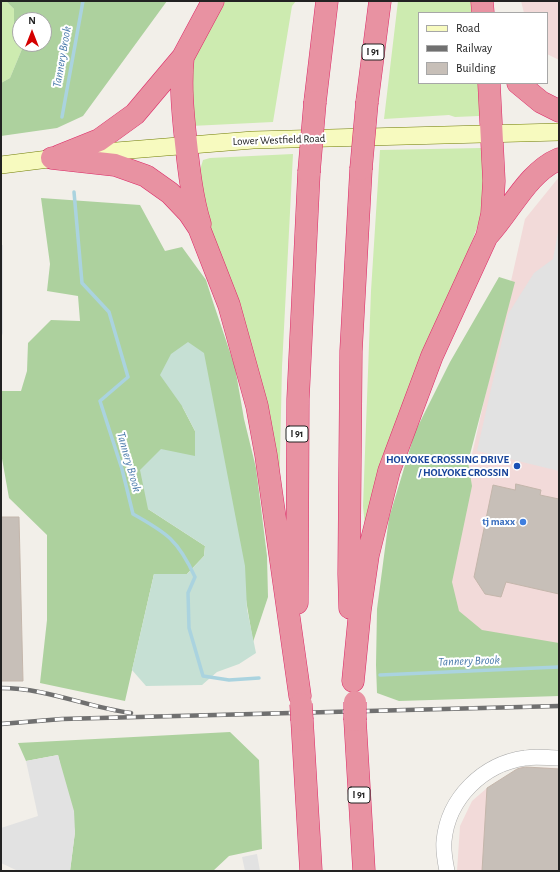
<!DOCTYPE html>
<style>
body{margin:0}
#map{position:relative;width:560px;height:872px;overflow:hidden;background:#f2efe9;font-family:"Alegreya Sans",sans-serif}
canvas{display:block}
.frame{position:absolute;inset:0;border:2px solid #222;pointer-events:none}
.legend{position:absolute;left:418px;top:12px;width:130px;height:72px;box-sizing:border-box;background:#fff;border:1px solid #a7a7a7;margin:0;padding:5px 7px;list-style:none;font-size:12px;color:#222}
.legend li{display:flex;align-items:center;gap:8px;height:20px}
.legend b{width:20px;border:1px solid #a7a7a7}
.north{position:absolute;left:12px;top:12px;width:40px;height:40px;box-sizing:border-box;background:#fff;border:1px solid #a7a7a7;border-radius:50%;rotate:0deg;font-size:11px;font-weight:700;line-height:16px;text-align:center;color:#222}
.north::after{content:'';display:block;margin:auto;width:14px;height:18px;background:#d40000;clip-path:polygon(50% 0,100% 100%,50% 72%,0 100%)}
</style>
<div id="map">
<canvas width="560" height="872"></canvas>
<div class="frame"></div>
<ul class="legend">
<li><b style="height:5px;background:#f7fabf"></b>Road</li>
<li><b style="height:5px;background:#707070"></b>Railway</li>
<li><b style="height:11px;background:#c7bfb8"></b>Building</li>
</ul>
<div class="north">N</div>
</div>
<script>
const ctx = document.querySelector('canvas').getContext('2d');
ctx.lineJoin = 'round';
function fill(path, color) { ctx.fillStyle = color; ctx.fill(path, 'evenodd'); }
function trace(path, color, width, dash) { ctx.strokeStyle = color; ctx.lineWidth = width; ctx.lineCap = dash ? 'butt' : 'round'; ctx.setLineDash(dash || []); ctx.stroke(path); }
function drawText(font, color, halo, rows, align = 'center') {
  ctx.font = font + ' "Alegreya Sans",sans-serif'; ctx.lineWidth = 4; ctx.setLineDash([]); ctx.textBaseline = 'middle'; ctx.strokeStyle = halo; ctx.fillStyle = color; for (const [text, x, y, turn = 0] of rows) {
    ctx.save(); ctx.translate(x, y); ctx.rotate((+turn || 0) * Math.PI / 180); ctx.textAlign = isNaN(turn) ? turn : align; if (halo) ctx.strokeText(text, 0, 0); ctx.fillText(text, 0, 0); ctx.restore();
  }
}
const commercial = new Path2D(`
 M521 1H559V60L547 54V13H524Z
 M559 177V648L434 623 525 219Z
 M521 767 559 768V871H457L460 826 472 801 487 788Z`);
const grass = new Path2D(`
 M1 1H6L14 9V25L20 31V44H22V49L10 78 1 83Z
 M219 1H296L292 6 273 122 191 126 190 67Z
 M398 1H476L477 13H419V83H484L483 108 479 116 455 117 449 115 384 119Z
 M481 148 484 152V205L478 225 365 527 363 506 371 291 380 150Z
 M293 154 282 367 279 502 202 204 200 170 203 160 210 158Z`);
const forest = new Path2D(`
 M6 1H167L83 116 57 128 1 136V83L10 78 22 49V44H44V20H20V31L14 25V9Z
 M41 198 140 205 165 251 182 247 206 280 213 302 235 367 244 419 256 468 267 556 268 597 253 642 220 442 182 406 195 431V456L148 509 205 546 204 556 187 574H154L125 701 40 683 47 620V535L9 498 1 453V391H21L27 371 28 343 51 320 80 321 78 296 47 291 50 264Z
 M499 277 515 282 468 462 472 486 452 582 459 611 482 630 559 643V696L399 701 377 693 376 665 377 609 389 518 415 432 450 362Z
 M230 732 259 760 262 849 229 856 213 871H70L75 832 58 755 26 761 18 743Z`);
const wetland = new Path2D(`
 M188 342 204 353 245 566 247 609 256 653 239 664 217 672 202 685 146 686 132 670 154 574H187L204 556 205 546 148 509 140 470 161 449 195 456V431L182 406 160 375 171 354Z`);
const parking = new Path2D(`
 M559 227V471L477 451 508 314 534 273 553 259Z
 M1 245H3V333L1 338Z
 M58 755 74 811 75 832 70 871H18L1 863V828L38 816 26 761Z
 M257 854 260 871H245L242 857Z`);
const stream = new Path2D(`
 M62 117 83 1
 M74 192 82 283 109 312 128 377 100 401 122 469 133 514C167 533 178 540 195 577L188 593 189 628 203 676 229 680 259 678
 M380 675 559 667`);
const building = new Path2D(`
 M516 484 541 490 540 495 559 499V594L506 582 501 597 485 594 474 577 493 485 515 490Z
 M1 517H19L23 681H1Z
 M526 767 559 769V871H482L487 788 517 769Z`);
const tertiary = new Path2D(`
 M447 871C445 861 443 851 444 841 448 798 483 764 525 758 536 756 548 758 559 758`);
const secondary = new Path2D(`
 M1 165 104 152 253 140 559 132`);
const motorway = new Path2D(`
 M482 1 483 13
 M183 57C180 86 183 114 186 143 189 170 192 198 200 224
 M518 83 541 102 559 111
 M315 102 327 1
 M367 102 380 1
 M59 156 99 140 135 114 183 57 213 1
 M52 158 115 165 146 176 170 193 189 213 199 228 229 305 257 406 266 455 300 696
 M489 234C511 210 528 172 559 159
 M297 603 298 399 309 172
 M350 608 349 574 351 351 361 169
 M353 681 360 610 368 555 389 471 432 356 487 236 492 214 494 181 489 83
 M302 720 311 871
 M355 720 364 871`);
const rail = new Path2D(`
 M1 688C46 688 87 707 131 713
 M1 724 62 719 559 706`);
const motorwayBridge = new Path2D(`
 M361 169 367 102
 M309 172 315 102
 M355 702V720
 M301 704 302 720`);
const markers = [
 [517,466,4,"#1a4fb4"],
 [523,522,4,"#3f7fe0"]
];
const shields = [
 [373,52,22],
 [297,434,22],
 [359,795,22]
];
const shieldNames = [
 ["I 91",373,52],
 ["I 91",297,434],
 ["I 91",359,795]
];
const streetNames = [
 ["Lower Westfield Road",279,140,-2]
];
const transitNames = [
 ["HOLYOKE CROSSING DRIVE",509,460],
 ["/ HOLYOKE CROSSIN",509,473]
];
const shopNames = [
 ["tj maxx",515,522]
];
const waterNames = [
 ["Tannery Brook",62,57,-80],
 ["Tannery Brook",129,462,74],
 ["Tannery Brook",469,661,-2]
];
fill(commercial, '#f2dad9');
fill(grass, '#cdebb0');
fill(forest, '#add19e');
fill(wetland, '#c6e0d4');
fill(parking, '#e2e2e2');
trace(stream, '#aad3df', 3.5);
fill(building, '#c7bfb8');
trace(building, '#c4b6ab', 1);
trace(tertiary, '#a9a9a9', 16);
trace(secondary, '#707d05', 18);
trace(motorway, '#dc2a67', 23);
trace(tertiary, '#fff', 15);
trace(secondary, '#f7fabf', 17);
trace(motorway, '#e892a2', 22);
trace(rail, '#707070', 4.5);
trace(rail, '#fff', 3, [9]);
trace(motorwayBridge, '#dc2a67', 23, []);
trace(motorwayBridge, '#e892a2', 22);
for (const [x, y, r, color] of markers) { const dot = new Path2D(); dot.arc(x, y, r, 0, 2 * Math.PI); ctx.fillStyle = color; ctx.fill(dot); trace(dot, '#fff', 1.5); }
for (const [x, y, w] of shields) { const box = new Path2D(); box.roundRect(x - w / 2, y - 8, w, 16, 3); ctx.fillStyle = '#fff'; ctx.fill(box); trace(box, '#222', 1); }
drawText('bold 10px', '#222', null, shieldNames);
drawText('11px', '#222', '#fff', streetNames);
drawText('bold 11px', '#164399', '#fff', transitNames, 'right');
drawText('bold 11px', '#366cbe', '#fff', shopNames, 'right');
drawText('italic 12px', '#4a7aab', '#fff', waterNames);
</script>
